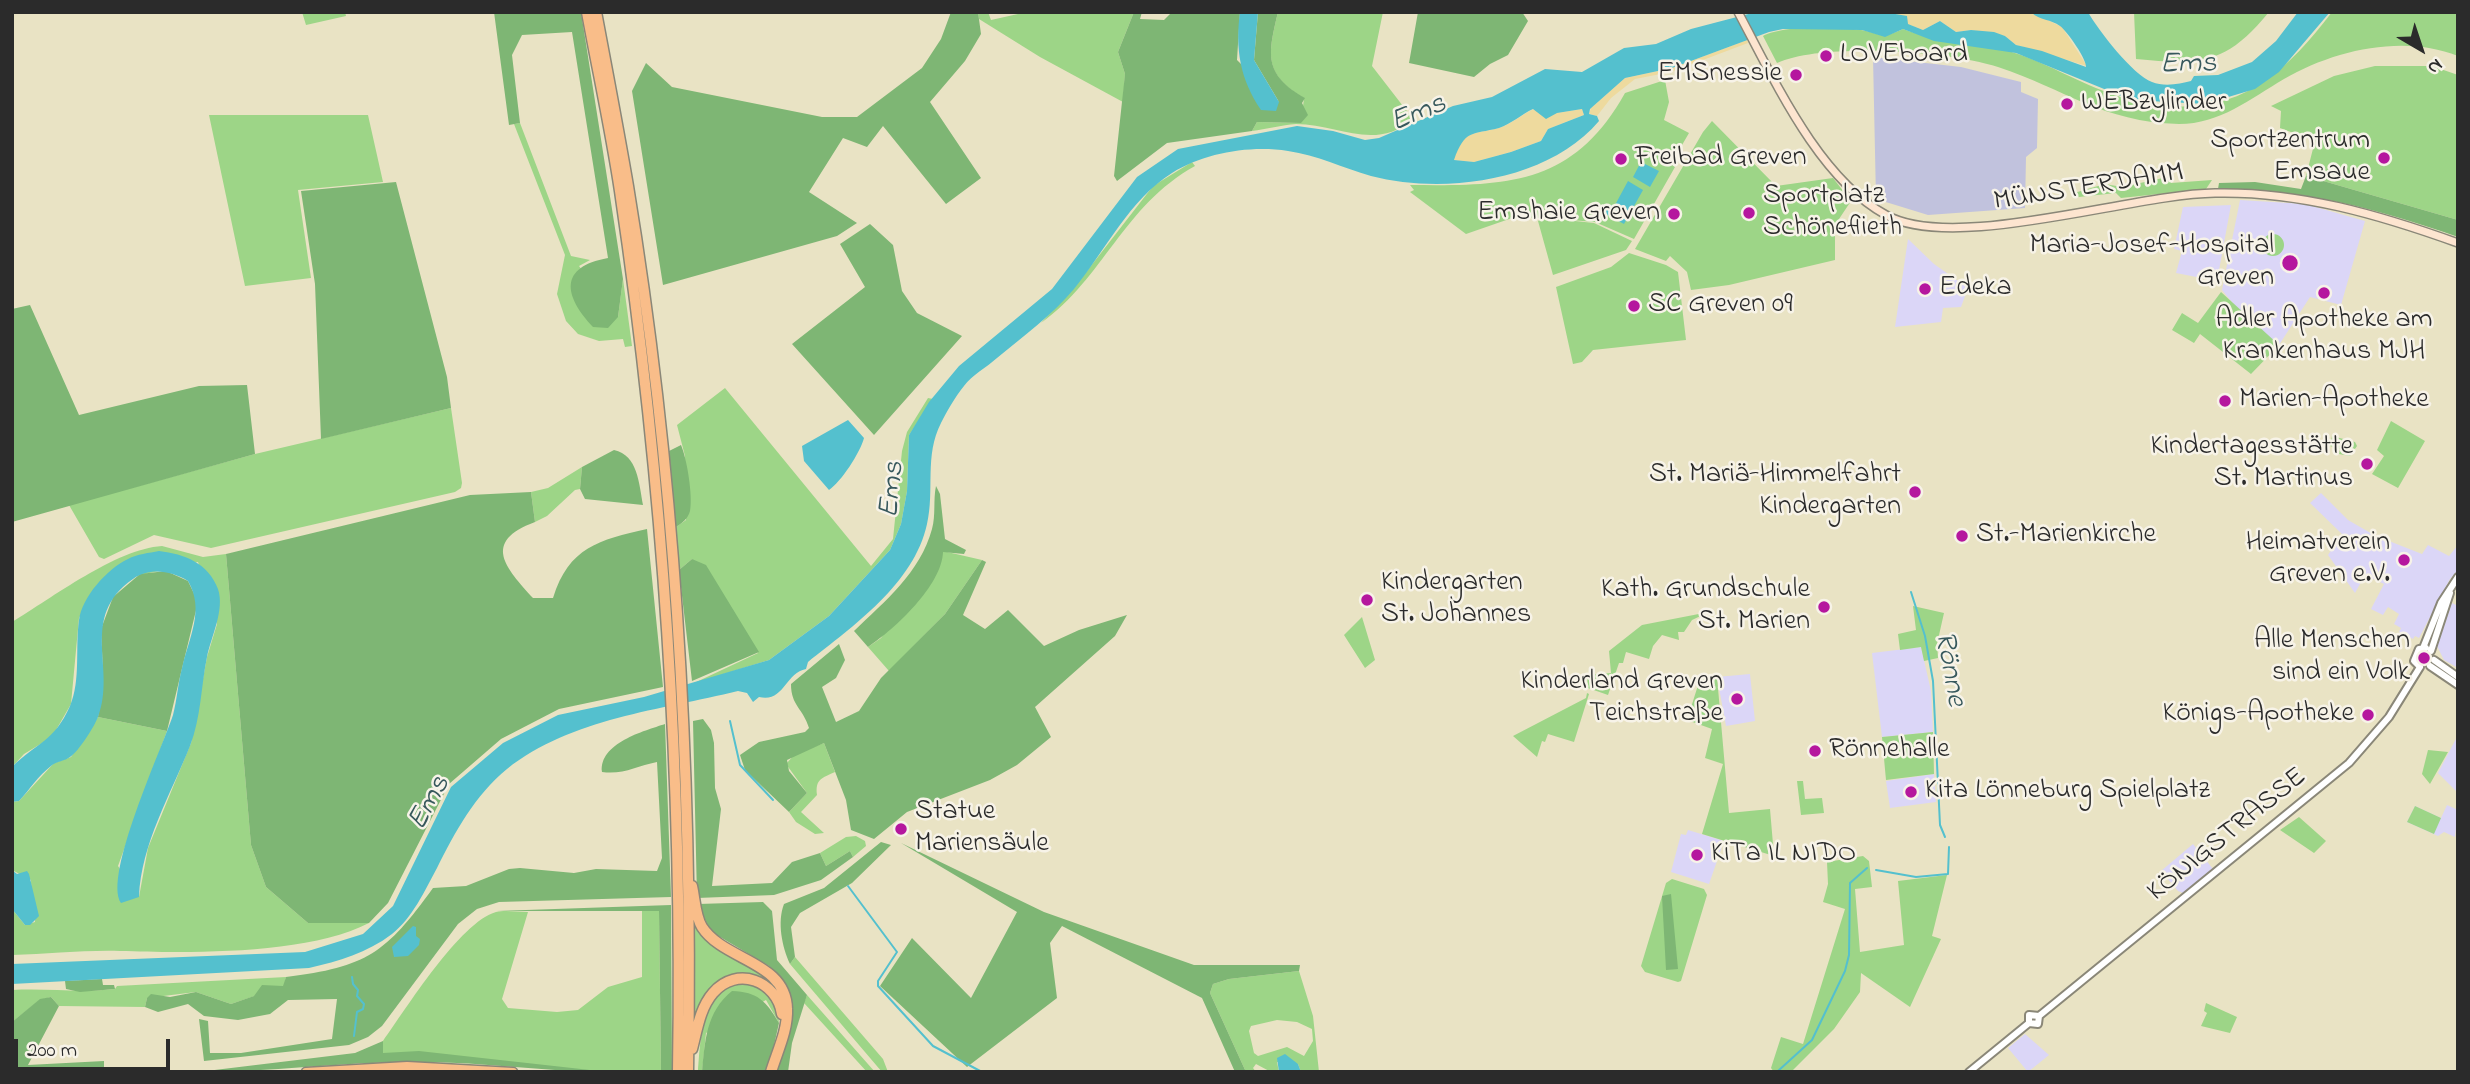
<!DOCTYPE html>
<meta charset="utf-8">
<style>
body{margin:0}
#map{position:relative;width:2470px;height:1084px;overflow:hidden;background:#e9e3c4;font-family:"Indie Flower",sans-serif}
canvas{display:block}
.frame{position:absolute;inset:0;border:14px solid #2b2b2b;pointer-events:none}
.north{position:absolute;left:2386px;top:14px;width:70px;height:70px;-webkit-text-stroke:5px #f7f3e8;paint-order:stroke;rotate:141deg;font-size:19px;font-weight:700;line-height:28px;text-align:center;color:#2b2b2b}
.north::after{content:'';display:block;margin:auto;width:24px;height:32px;background:#2b2b2b;clip-path:polygon(50% 0,100% 100%,50% 72%,0 100%)}
.scale{position:absolute;left:14px;top:1039px;width:156px;height:32px;box-sizing:border-box;border:4px solid #2b2b2b;border-top:0;padding-left:9px;font-size:21px;line-height:24px;white-space:nowrap;color:#2b2b2b;-webkit-text-stroke:5px #f7f3e8;paint-order:stroke}
</style>
<div id="map">
<canvas width="2470" height="1084"></canvas>
<div class="frame"></div>
<div class="north">N</div>
<div class="scale">200 m</div>
</div>
<script>
const ctx = document.querySelector('canvas').getContext('2d');
ctx.lineJoin = 'round';
function fill(path, color) { ctx.fillStyle = color; ctx.fill(path, 'evenodd'); }
function trace(path, color, width, dash) { ctx.strokeStyle = color; ctx.lineWidth = width; ctx.lineCap = dash ? 'butt' : 'round'; ctx.setLineDash(dash || []); ctx.stroke(path); }
function drawText(font, color, halo, rows, align = 'center') {
  ctx.font = font + ' "Indie Flower",sans-serif'; ctx.lineWidth = 5; ctx.setLineDash([]); ctx.textBaseline = 'middle'; ctx.strokeStyle = halo; ctx.fillStyle = color; for (const [text, x, y, turn = 0] of rows) {
    ctx.save(); ctx.translate(x, y); ctx.rotate((+turn || 0) * Math.PI / 180); ctx.textAlign = isNaN(turn) ? turn : align; if (halo) ctx.strokeText(text, 0, 0); ctx.fillText(text, 0, 0); ctx.restore();
  }
}
const built = new Path2D(`
 M2240 200 2305 204 2365 221 2341 305 2310 297 2279 345 2249 323 2222 290Z
 M2231 205 2217 281 2176 273 2182 251 2174 249 2183 207Z
 M1908 239 1934 264 1968 288 1961 307 1943 308 1941 322 1895 327Z
 M2321 493 2348 520 2388 543 2389 541 2422 554 2428 545 2449 556 2458 545V570L2450 579 2419 638 2415 636 2413 639 2399 632 2401 628 2394 624 2399 614 2388 607 2383 615 2371 609 2384 584 2365 575 2355 593 2328 555 2342 534 2310 503Z
 M2452 603 2458 606V668L2444 660 2437 646Z
 M1921 647 1931 691 1933 732 1882 737 1872 653Z
 M1750 674 1755 721 1726 726 1717 677Z
 M2458 735V793L2438 773Z
 M1934 774 1936 802 1890 808 1886 781Z
 M2447 805 2458 810 2455 837 2444 832 2438 836 2407 822 2415 806 2441 818Z
 M1688 830 1724 841 1709 884 1671 872 1681 834 1686 835Z
 M2193 844 2213 869 2183 893 2178 891 2161 871Z
 M2025 1034 2049 1055 2028 1072 2008 1048Z`);
const industrial = new Path2D(`
 M1873 57 1961 67 2021 82V92L2038 99 2037 148 2026 157 2025 208 1928 215 1876 199Z`);
const green = new Path2D(`
 M302 12H345L346 16 306 25Z
 M978 12H988L991 20 1027 12H1134L1118 52 1125 74 1123 102 1040 57 979 19Z
 M1278 12H1383L1372 66 1413 119C1375 152 1338 124 1296 124 1282 125 1266 129 1252 131L1257 122 1301 123 1304 98C1263 74 1268 54 1278 12Z
 M2134 12H2269C2226 65 2200 65 2136 59Z
 M2332 12H2458V56C2403 34 2334 50 2284 79 2250 99 2220 124 2179 124 2102 122 2065 89 1998 67 1949 51 1823 42 1777 63L1763 36C1783 25 1838 26 1861 30 1882 34 1881 39 1903 29 1939 43 1981 41 2018 54 2056 67 2093 91 2132 100 2227 123 2278 83 2332 12Z
 M2375 66H2432L2458 75V220L2306 176 2315 141 2280 128 2281 111 2271 106 2334 76Z
 M1665 80 1669 102 1664 120 1689 133 1671 164 1675 167 1634 239 1595 222 1546 218 1594 223 1632 241 1626 250 1553 275 1538 221 1542 218 1515 217 1466 234 1410 192 1414 190 1410 185C1507 186 1573 186 1625 93Z
 M209 115H368L383 182 298 190 311 278 245 286Z
 M1712 121 1776 186 1833 178 1851 201 1835 225V260L1729 285 1691 290 1687 272 1670 256 1666 261 1635 249 1703 132Z
 M520 123 571 256 590 260 579 266 618 317 623 279 632 346 625 347 623 339 599 341 578 334 566 321 557 294 565 255 514 124Z
 M1192 162 1195 166C1123 206 1104 278 1041 323L1073 289 1153 186Z
 M2172 176 2171 183 2212 180 2206 189 2121 198 2116 193 2079 197 2074 193 2105 184 2122 187Z
 M2262 245a11 11 0 1 1 22 0a11 11 0 1 1-22 0Z
 M1629 253 1666 265 1678 272 1686 340 1593 350 1582 362 1573 364 1556 287 1611 267Z
 M2221 292 2279 345 2251 374 2200 334 2194 343 2172 330 2182 313 2198 323Z
 M725 388 871 566 893 539 902 451 907 432 928 398 933 399 909 435 907 491 901 524 890 550 829 616 769 660 692 684 758 653 692 559 679 570 676 527 686 520 685 456 677 425Z
 M451 408 462 483 461 488 455 492 211 548 154 535 104 559 99 557 69 505 255 454Z
 M2391 421 2425 441 2398 488 2372 474 2384 456 2377 450Z
 M2332 436 2355 442 2357 446 2350 456 2339 454 2340 449 2330 446Z
 M582 467 580 489 575 490 547 516 535 522 531 492 548 488Z
 M162 546 203 557 226 554 251 845 266 887 308 923H369C307 955 190 953 120 951 84 950 48 954 12 955V909L25 925 35 922C37 901 31 898 31 880L12 870V802L19 801 54 763 71 757 98 717 167 731 118 866 139 897 148 848 191 743 207 657 217 624 198 562 97 585 79 618 71 704 52 737 24 754 12 767V622C52 598 116 549 162 546Z
 M943 551 982 560 945 614 889 671 868 647 881 638Z
 M1913 606 1944 613 1937 644 1938 658 1924 661 1921 647 1900 650 1898 634 1916 630Z
 M1709 612 1692 620 1684 632H1678L1679 640 1662 635 1653 646 1649 659 1626 652 1623 663H1619L1608 695 1588 688 1587 675 1611 673 1609 651 1642 625Z
 M1362 617 1375 660 1365 668 1344 635Z
 M1717 677 1729 813 1770 809 1774 856 1702 834 1723 764 1705 758 1712 729 1687 720 1700 679Z
 M1587 693 1589 694 1574 742 1548 734 1545 742 1542 741 1537 757 1513 736 1586 698Z
 M1933 732 1934 774 1886 780 1882 737Z
 M824 743 835 772C822 778 815 779 817 795L801 812 824 833 815 834 796 822 789 812 807 793 786 764 795 754Z
 M2428 750 2448 752 2430 784 2422 774Z
 M1797 781H1803L1805 799 1822 798 1824 813 1801 815Z
 M2415 806 2441 818 2434 834 2407 822Z
 M2299 817 2326 841 2314 853 2280 830Z
 M856 836 865 841 866 846 853 857 850 851 826 866 820 853 846 837Z
 M1863 856 1869 861 1872 887 1855 889 1860 952 1904 945 1898 881 1947 875 1932 936 1941 939 1910 1007 1861 973 1860 992 1834 1029 1791 1072H1774L1771 1068 1781 1037 1803 1044 1845 909 1823 902 1828 884 1827 862Z
 M1672 879 1704 889 1707 895 1681 981 1678 982 1645 972 1641 966 1666 883Z
 M642 910 659 911 661 1072H608L382 1053 383 1041C406 1009 460 922 496 912 505 910 518 912 528 912L502 999 508 1008 557 1012 578 1010 608 987 642 977Z
 M694 916 698 924 769 976 784 1000 760 979 719 984 695 1038Z
 M795 957 883 1059 888 1072H882L790 964Z
 M1299 971 1313 1016 1319 1072H1301L1298 1064 1277 1062 1279 1072H1271L1256 1064 1253 1068 1256 1072H1246L1210 993 1213 984 1229 979ZM1277 1020 1297 1022 1312 1029 1313 1041 1304 1056 1287 1047 1258 1056 1254 1053 1249 1031 1251 1026Z
 M286 977 284 986 231 1004 196 992 147 998 145 1007 59 1006 51 997 40 1000 12 1022V990C47 988 80 993 115 989L117 986Z
 M748 982C768 988 778 1003 779 1023L766 1000 706 1033 702 1072H698C701 1035 701 985 748 982Z
 M807 995 875 1072H867L804 1003Z
 M2206 1003 2237 1017 2230 1033 2201 1026 2207 1013 2204 1011Z`);
const forest = new Path2D(`
 M494 12H581L623 279 618 317 608 328 593 327C564 296 558 267 608 258L572 32 522 35 512 55 520 123 509 125Z
 M951 12H978L981 34 965 61 930 102 981 178 946 204 883 126 867 147 843 138 809 192 857 223 837 236 663 285 632 91 646 63 672 87 822 117H857L922 68 941 39Z
 M1134 12H1142L1140 19 1164 20 1172 12H1240L1237 60 1279 102 1254 60 1258 12H1278C1268 54 1263 74 1305 98L1302 103 1308 115 1301 123 1257 122 1252 131 1167 143 1117 181 1114 176 1125 74 1118 52Z
 M1418 12H1522L1528 21 1508 55 1490 64 1474 77 1409 63Z
 M2306 176 2458 220V237C2379 209 2302 189 2218 189L2219 183 2255 182 2301 189Z
 M396 182 447 377 451 408 321 439 315 284 301 191Z
 M870 224 893 245 902 291 917 313 962 336 874 435 792 344 865 287 840 244Z
 M30 305 79 415 199 386 247 385 255 454 12 522V309Z
 M681 445C687 459 693 496 690 511 688 519 682 523 676 527L669 451Z
 M614 450C638 455 639 484 643 505L585 499 580 489 582 467Z
 M936 486 940 494 945 539 966 550 964 554 943 552C942 585 895 629 868 647L854 631C885 601 920 573 932 529 936 515 933 500 936 486Z
 M531 492 535 522C481 542 506 568 533 598H553C569 547 599 540 647 529L663 687 559 709 501 739 449 784 388 903 369 923H308L266 887 251 845 226 554 470 495Z
 M692 559 706 565 759 652 692 681 679 570Z
 M982 560 986 562 963 615 985 629 1008 610 1044 646 1079 630 1127 615 1115 636 1035 707 1051 737 1017 765 990 780 907 812 874 839 851 830 846 800 824 743 787 760 789 771 807 793 789 812 745 770 740 755 759 742 805 732 809 728C803 708 791 706 791 684L839 644 845 660 836 678 822 687 836 722 859 711 881 678 945 614Z
 M166 571 188 581 198 602 167 731 98 717 103 673 101 629 113 597 140 574Z
 M703 719 711 730 714 743 715 788 721 809 712 886 772 883 792 862 820 853 826 866 850 851 853 857 821 880 774 895 697 898 693 721Z
 M665 724 671 897 499 902 477 909 458 924 382 1026 368 1037 349 1045 204 1061 199 1019 208 1021 210 1053H241L332 1039 337 999 288 1000 270 1014 238 1020 204 1016 188 1004 158 1012 145 1007 147 998 151 994 170 997 196 992 231 1004 254 996 262 985 283 986 286 977C367 967 386 953 433 888L466 886 509 869 520 868 574 873 596 869 657 871 662 858 657 762C637 766 623 775 602 772 599 743 644 731 665 724Z
 M881 842 891 845 852 883 800 913 791 927 795 957 790 964C782 947 777 922 784 904L824 888Z
 M901 843 1044 912 1194 965H1300L1299 971 1229 979 1213 984 1210 993 1246 1072H1235L1202 998 1062 926 1050 943 1057 998 967 1067 880 986 912 938 971 998 1017 912Z
 M1671 894 1678 969 1666 970 1662 896Z
 M763 902 772 911 777 960 807 995 792 1043 788 1072H777L788 1025 777 975 769 966 710 931 698 904Z
 M671 905 672 1072H661L659 911H497Z
 M102 979 103 985H114L115 989 80 992 66 989 65 981Z
 M732 991C758 992 766 1001 779 1023L768 1072H702C705 1041 706 1012 732 991Z
 M51 997 59 1006 28 1065 104 1061V1067L12 1072V1022L40 999Z
 M383 1041V1053L419 1051 608 1072C546 1072 484 1062 422 1062 347 1061 273 1072 198 1072L355 1053Z`);
const sand = new Path2D(`
 M1884 12H2031L2062 27 2087 66 2016 45 2005 36 1971 30 1956 32 1940 21 1923 30 1907 24 1902 16Z
 M1747 40 1748 43 1671 72 1635 79 1611 98 1597 116 1589 114 1591 108 1625 78 1672 68Z
 M1534 109 1557 113 1582 109 1584 115 1548 129 1541 141 1511 152 1474 162 1453 160C1466 127 1471 136 1499 128 1512 124 1522 114 1534 109Z`);
const water = new Path2D(`
 M1240 12H1258L1254 60 1279 102 1276 111 1261 110C1240 79 1235 49 1240 12Z
 M1756 12H1884L1907 16 1908 24 1923 30 1940 21 1956 32 1971 30 1994 32 2005 36 2016 45 2042 51 2086 67C2087 60 2068 32 2060 26 2051 19 2040 21 2031 12H2088C2098 30 2133 75 2152 82 2164 87 2180 84 2191 81L2194 76 2218 75 2252 62 2276 41 2298 12H2330L2279 72 2255 89 2205 104 2131 100 2016 53 1934 41 1903 29 1885 37 1862 30 1783 29 1769 32 1672 68 1625 78 1590 109 1589 114 1597 116 1599 121C1548 181 1445 195 1371 176 1343 168 1317 155 1288 151 1250 145 1204 153 1172 173 1130 199 1105 251 1074 289 1052 315 1024 336 997 358 987 367 972 375 964 386 955 397 947 411 941 423 924 456 935 490 927 524 914 584 853 626 808 662L806 669C785 673 784 703 759 697L753 702 747 693 738 691C661 710 571 718 507 769 475 795 455 832 437 868 424 892 413 917 392 934 367 953 339 961 309 968L12 984V964L305 952 363 934 393 906 451 787 503 743 558 715 644 697 769 660 829 616 890 550 901 524 907 491 909 435 929 402 959 366 1052 289 1137 177 1178 149 1297 126 1333 131 1365 140 1379 138 1453 106 1492 97 1545 69 1582 72 1624 48 1656 44 1691 29ZM1533 109 1546 119 1557 113 1582 109 1584 115 1548 129 1541 141 1511 152 1474 162 1454 160C1465 129 1472 135 1499 128 1511 124 1522 114 1533 109Z
 M1641 162 1659 171 1650 187 1633 177Z
 M1628 181 1643 190 1624 224 1604 213 1608 205H1615Z
 M848 420 864 438C860 453 841 482 829 490L804 461 802 446Z
 M159 551C185 554 208 563 218 589 225 610 211 637 207 657 201 686 201 718 190 746 171 794 141 844 139 897L121 903C103 876 161 751 173 715 177 700 178 683 182 668 189 637 205 610 188 581 171 571 150 567 133 579 78 617 117 668 98 717 94 727 79 751 70 757 65 761 57 761 51 766 38 776 30 789 19 801L12 802V767C37 742 54 742 70 706 81 680 75 648 79 620 82 597 107 569 128 559 137 554 149 553 159 551Z
 M12 870 17 874 27 871 29 874 39 916 30 925H25L12 909Z
 M413 926 416 927V936L420 939 419 945 408 956 394 957 392 947Z
 M1285 1054 1298 1064 1301 1072H1279L1277 1058Z`);
const stream = new Path2D(`
 M1911 592 1925 636 1933 681 1940 825 1945 837
 M730 721 740 765 773 800
 M1876 870 1916 877 1948 874 1949 847
 M848 886 897 952 878 981V986L933 1046 982 1072
 M352 977 353 984 358 990 357 996 364 1004 363 1009 357 1012 354 1036
 M1778 1071 1812 1040 1845 971 1849 955 1850 883 1867 868`);
const tertiary = new Path2D(`
 M2423 648 2441 603 2458 577
 M2431 651 2450 593
 M2434 660 2458 677
 M2430 666 2458 685
 M2420 667 2414 661 2419 649 2426 648
 M2039 1016 2349 763 2389 717 2420 667
 M1969 1072 2029 1023V1015L2039 1016 2038 1024 2029 1023`);
const secondary = new Path2D(`
 M1738 12C1774 79 1818 178 1886 215 1954 253 2132 194 2215 193 2299 191 2380 215 2458 243`);
const primary = new Path2D(`
 M306 1072 407 1066 513 1072`);
const motorway = new Path2D(`
 M587 12C598 72 611 131 620 191 663 482 683 778 678 1072
 M596 12C607 70 618 128 628 186 676 477 693 777 688 1072
 M692 886C695 899 695 916 702 927 724 961 786 961 787 1009 788 1030 777 1052 771 1072
 M692 1049C697 1030 700 1008 713 993 737 965 777 981 782 1014`);
const markers = [
 [1826,56,7,"#b5179e"],
 [1796,75,7,"#b5179e"],
 [2067,104,7,"#b5179e"],
 [2384,158,7,"#b5179e"],
 [1621,159,7,"#b5179e"],
 [1749,213,7,"#b5179e"],
 [1674,214,7,"#b5179e"],
 [2290,263,9,"#b5179e"],
 [1925,289,7,"#b5179e"],
 [2324,293,7,"#b5179e"],
 [1634,306,7,"#b5179e"],
 [2225,401,7,"#b5179e"],
 [2367,464,7,"#b5179e"],
 [1915,492,7,"#b5179e"],
 [1962,536,7,"#b5179e"],
 [2404,560,7,"#b5179e"],
 [1367,600,7,"#b5179e"],
 [1824,607,7,"#b5179e"],
 [2424,658,7,"#b5179e"],
 [1737,699,7,"#b5179e"],
 [2368,715,7,"#b5179e"],
 [1815,751,7,"#b5179e"],
 [1911,792,7,"#b5179e"],
 [901,829,7,"#b5179e"],
 [1697,855,7,"#b5179e"]
];
const poiNames = [
 ["LOVEboard",1840,56],
 ["EMSnessie",1782,75,"right"],
 ["WEBzylinder",2081,104],
 ["Sportzentrum",2370,142,"right"],
 ["Emsaue",2370,174,"right"],
 ["Freibad Greven",1635,159],
 ["Sportplatz",1763,197],
 ["Schöneflieth",1763,229],
 ["Emshaie Greven",1660,214,"right"],
 ["Maria-Josef-Hospital",2274,247,"right"],
 ["Greven",2274,279,"right"],
 ["Edeka",1939,289],
 ["SC Greven 09",1648,306],
 ["Adler Apotheke am",2324,321,"center"],
 ["Krankenhaus MJH",2324,353,"center"],
 ["Marien-Apotheke",2239,401],
 ["Kindertagesstätte",2353,448,"right"],
 ["St. Martinus",2353,480,"right"],
 ["St. Mariä-Himmelfahrt",1901,476,"right"],
 ["Kindergarten",1901,508,"right"],
 ["St.-Marienkirche",1976,536],
 ["Heimatverein",2390,544,"right"],
 ["Greven e.V.",2390,576,"right"],
 ["Kindergarten",1381,584],
 ["St. Johannes",1381,616],
 ["Kath. Grundschule",1810,591,"right"],
 ["St. Marien",1810,623,"right"],
 ["Alle Menschen",2410,642,"right"],
 ["sind ein Volk",2410,674,"right"],
 ["Kinderland Greven",1723,683,"right"],
 ["Teichstraße",1723,715,"right"],
 ["Königs-Apotheke",2354,715,"right"],
 ["Rönnehalle",1829,751],
 ["Kita Lönneburg Spielplatz",1925,792],
 ["Statue",915,813],
 ["Mariensäule",915,845],
 ["KiTa IL NIDO",1711,855]
];
const streetNames = [
 ["MÜNSTERDAMM",2089,189,-9],
 ["KÖNIGSTRASSE",2228,836,-39]
];
const waterNames = [
 ["Ems",2188,66,-1],
 ["Ems",1419,115,-22],
 ["Ems",894,490,-84],
 ["Rönne",1948,669,80],
 ["Ems",431,804,-61]
];
fill(built, '#dbd6f7');
fill(industrial, '#c1c2dd');
fill(green, '#9dd587');
fill(forest, '#7eb674');
fill(sand, '#eeda9e');
fill(water, '#54c0ce');
trace(stream, '#54c0ce', 2);
trace(tertiary, '#8a8778', 10);
trace(secondary, '#8a8778', 10);
trace(primary, '#8a8778', 11);
trace(motorway, '#8a8778', 13);
trace(tertiary, '#fff', 6);
trace(secondary, '#fde5d0', 7);
trace(primary, '#f9bd89', 8);
trace(motorway, '#f9bd89', 10);
for (const [x, y, r, color] of markers) { const dot = new Path2D(); dot.arc(x, y, r, 0, 2 * Math.PI); ctx.fillStyle = color; ctx.fill(dot); trace(dot, '#f7f3e8', 2.5); }
drawText('28px', '#2b2b2b', '#f7f3e8', poiNames, 'left');
drawText('28px', '#2b2b2b', '#f7f3e8', streetNames);
drawText('italic 30px', '#37585c', '#f7f3e8', waterNames);
</script>
